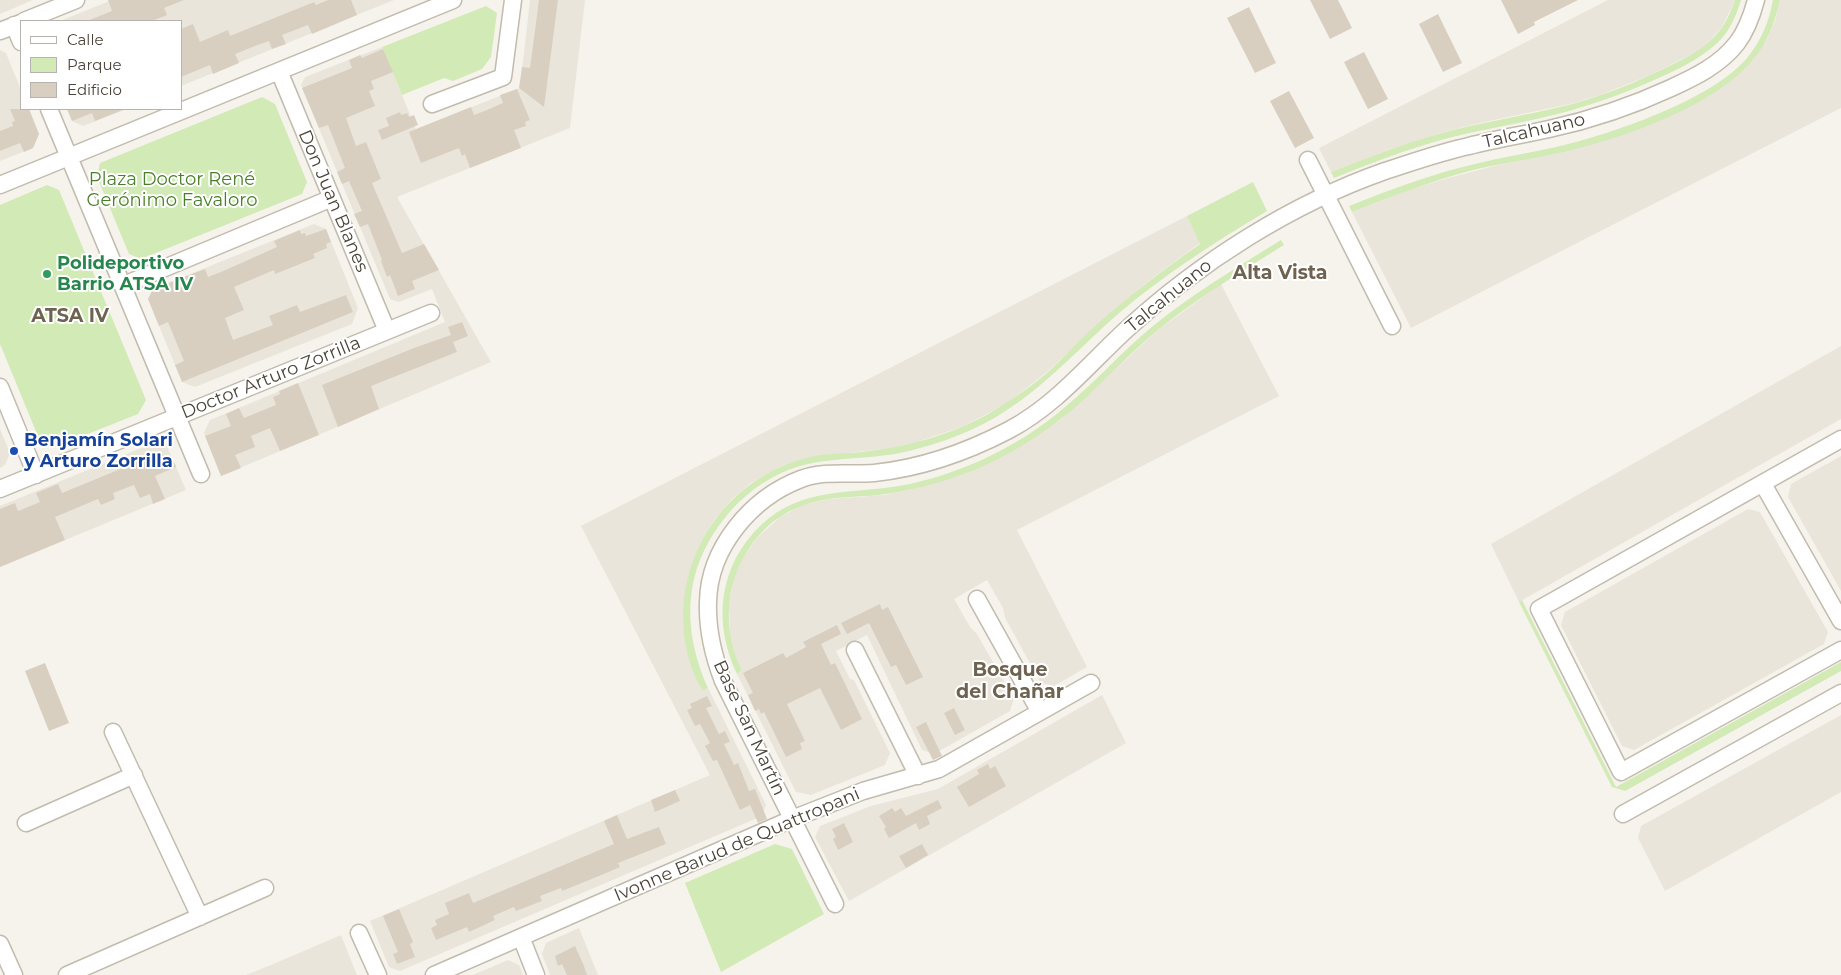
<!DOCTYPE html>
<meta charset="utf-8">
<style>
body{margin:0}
#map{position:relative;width:1841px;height:975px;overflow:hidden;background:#f6f3ec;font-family:Montserrat,sans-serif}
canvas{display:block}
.legend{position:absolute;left:20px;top:20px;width:162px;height:90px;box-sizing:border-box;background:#fff;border:1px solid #b7b4b0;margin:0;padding:6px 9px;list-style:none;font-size:15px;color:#4b4439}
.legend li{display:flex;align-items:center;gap:10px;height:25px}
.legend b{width:25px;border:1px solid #b7b4b0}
</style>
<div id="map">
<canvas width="1841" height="975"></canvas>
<ul class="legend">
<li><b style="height:6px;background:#fff"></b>Calle</li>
<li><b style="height:14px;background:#d2eab5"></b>Parque</li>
<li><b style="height:14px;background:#d8cfc1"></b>Edificio</li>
</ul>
</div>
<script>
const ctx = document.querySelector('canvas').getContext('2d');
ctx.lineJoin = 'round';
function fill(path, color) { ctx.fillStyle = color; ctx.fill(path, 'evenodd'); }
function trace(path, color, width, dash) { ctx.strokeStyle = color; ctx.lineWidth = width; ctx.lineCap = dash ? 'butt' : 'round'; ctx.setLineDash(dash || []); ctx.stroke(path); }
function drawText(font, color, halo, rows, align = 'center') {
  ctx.font = font + ' Montserrat,sans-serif'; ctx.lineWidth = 4; ctx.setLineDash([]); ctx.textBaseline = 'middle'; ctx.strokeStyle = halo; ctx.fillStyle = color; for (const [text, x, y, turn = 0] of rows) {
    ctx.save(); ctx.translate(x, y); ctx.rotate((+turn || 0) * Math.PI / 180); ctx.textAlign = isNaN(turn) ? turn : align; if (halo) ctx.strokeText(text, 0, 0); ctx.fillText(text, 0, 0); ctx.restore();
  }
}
const residential = new Path2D(`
 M0 0H33L0 14Z
 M112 0H394L181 86V21H60Z
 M530 0H585L570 128 397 197 491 362 221 476 204 433 210 420 445 322 432 289 399 302 390 299 301 85 305 77 382 47 416 129 520 88Z
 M1608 0H1735L1722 27 1705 46 1690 55 1648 76 1600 95 1574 103 1480 123 1437 134 1388 150 1331 172 1319 148Z
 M1780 0H1841V108L1411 328 1352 212 1409 190 1448 178 1502 164 1558 153 1638 129 1688 107 1712 94 1753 60 1767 39 1775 21Z
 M0 50 6 53 21 90V109H29L39 134 33 148 0 161Z
 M67 109H127L83 126 72 121Z
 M1187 216 1200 243 1155 276 1120 305 1047 372 1007 403 964 426 917 442 890 448 806 458 782 466 751 483 732 499 714 520 700 544 691 568 687 584 683 620 690 659 701 687 703 691 708 688 766 805 762 816 400 971 389 967 370 921 710 775 581 526Z
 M314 224 326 229 358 308 352 324 195 387 182 382 148 299 153 289Z
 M1221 284 1279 396 1017 530 1087 667 1054 686 1041 683 1005 618 1003 608 987 580 954 599 970 627 977 634 1014 699 1010 711 934 754 922 750 867 635 836 651 850 679 854 680 890 753 885 765 811 795 796 792 737 674 742 670 735 654 730 634 729 605 734 577 743 557 758 537 780 517 803 505 829 499 884 495 910 490 961 475 987 464 1060 420 1158 330Z
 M1841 346V419L1519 602 1491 544Z
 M0 429 10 453 5 465 0 468Z
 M156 442 167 446 186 490 0 567V506Z
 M1841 456V591L1788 497 1791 484Z
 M1748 509 1760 512 1828 632 1824 644 1634 750 1622 746 1561 625 1565 612Z
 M1102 695 1126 743 849 901 815 837 820 826 871 806 938 789Z
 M1841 715V792L1665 891 1638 838 1641 826Z
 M579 928 598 975H550L542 954 546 943Z
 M341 935 357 975H246L271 965Z
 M508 960 519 965 523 975H473Z`);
const green = new Path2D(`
 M1735 0H1741C1737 13 1732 26 1723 37 1707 55 1685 66 1663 76 1626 93 1588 107 1549 116 1513 125 1477 130 1441 140 1405 150 1369 164 1334 178L1331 172C1367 158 1402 144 1438 134 1482 122 1528 115 1572 104 1605 95 1637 82 1667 67 1684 59 1702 50 1715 36 1725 26 1730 13 1735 0Z
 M1773 0H1780C1775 22 1767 44 1752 61 1710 109 1620 139 1559 153 1532 159 1504 163 1477 169 1434 180 1393 196 1352 212L1349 206C1390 190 1431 174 1475 164 1502 157 1529 153 1556 147 1609 135 1712 100 1747 58 1761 41 1769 22 1773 0Z
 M486 6 497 13 491 57 482 69 453 81 444 78 402 95 382 47Z
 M262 97 275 104 307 182 302 194 141 259 129 254 97 177 100 163Z
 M1253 182 1267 211C1215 242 1165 274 1118 314 1077 350 1043 389 996 417 965 435 930 447 895 454 870 458 843 458 818 462 764 470 720 511 700 560 683 603 690 648 708 688L703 691C683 660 679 615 687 581 701 521 745 475 805 458 823 453 842 454 861 452 905 447 949 436 988 414 1008 402 1028 389 1047 373 1063 359 1077 342 1093 328 1127 297 1163 270 1200 244L1187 216Z
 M47 185 59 190 146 400 138 414 55 447 40 441 0 344V205Z
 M1281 240 1284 245C1241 272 1197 298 1158 330 1130 353 1106 379 1080 403 1052 428 1021 448 988 464 955 479 921 489 886 494 867 497 847 496 829 499 807 502 783 512 767 527 727 565 718 622 742 670L737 674C712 622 719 565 761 525 801 487 850 494 899 486 928 481 957 471 984 459 1013 445 1041 428 1065 407 1096 382 1122 351 1153 326 1193 293 1238 267 1281 240Z
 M1522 600 1616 787 1841 662V671L1625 791 1612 787 1519 602Z
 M775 844 792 849 824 914 721 972 685 883Z`);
const building = new Path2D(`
 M108 0H184L164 8 167 15 152 21H87L112 11Z
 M328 0H351L357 15 312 34 308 25 282 35 286 44 272 49 269 41 255 46 235 54 239 63 213 74 210 65 181 77V29L193 24 200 42 228 30 230 36 314 2 316 5Z
 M539 0H558L544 107 519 88 522 67 530 68Z
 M1310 0H1338L1352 28 1330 39Z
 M1501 0H1578L1534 22 1535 25 1518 34Z
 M1249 7 1276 63 1255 73 1227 18Z
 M1438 14 1462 63 1443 72 1419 24Z
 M383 49 393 72 371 81 374 89 369 91 375 106 346 118 356 146 366 142 381 179 372 183 402 253 424 244 439 270 412 281 415 289 398 296 390 275 387 277 381 261 382 260 368 224 360 227 354 214 362 211 349 181 342 184 337 172 345 168 328 125 319 128 302 88 352 68 349 60 360 55 362 58Z
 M1364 52 1388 99 1368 109 1344 62Z
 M517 89 530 120 525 122 526 126 514 130 521 148 470 168 465 154 462 156 459 148 421 163 409 132 471 107 474 115 487 110 503 103 500 95Z
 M1289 91 1314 138 1295 148 1270 101Z
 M10 109H29L39 134 33 148 24 152 20 143 0 151V131L13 126 12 122 15 121Z
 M67 109H125L95 121 92 113 72 121Z
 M400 112 401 115 407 113 409 117 414 115 418 125 382 140 378 130 389 126 386 118Z
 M326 229 331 242 326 244 327 248 313 254 315 258 275 274 274 270 234 287 244 310 225 318 233 340 273 325 269 316 297 305 300 312 346 295 353 312 182 382 175 365 184 361 168 322 159 326 148 299 153 289 205 269 208 277 221 272 277 247 274 241 300 230 301 234 305 233 306 236Z
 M462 322 468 336 453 342 457 352 371 386 379 409 338 427 322 385 414 348 451 335 448 327Z
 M298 383 319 435 280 451 270 428 251 436 255 447 235 455 241 468 221 476 205 436 231 426 226 414 239 408 244 418 276 405 273 397 280 394 279 391Z
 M162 452 165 460 172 457 176 467 155 476 165 499 153 504 150 494 140 498 134 485 113 493 115 499 101 505 98 499 55 517 65 540 0 567V509L15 503 18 511 40 502 36 493 58 484 62 493Z
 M880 604 882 610 888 607 923 677 906 685 896 665 891 667 869 623 847 634 841 623Z
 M837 625 841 634 821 644 831 665 835 663 862 719 841 730 820 688 787 704 805 741 800 743 802 749 786 757 764 712 761 714 759 709 755 711 748 695 753 693 743 673 783 653 786 658 806 647 803 642Z
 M45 663 69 723 49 731 25 671Z
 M707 696 712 706 706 708 719 734 725 731 730 742 724 744 734 765 738 763 749 791 755 789 767 819 758 823 750 805 740 810 717 760 713 761 705 746 710 743 700 724 695 726 687 710 692 708 690 704Z
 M954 708 965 730 955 735 944 713Z
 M926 722 942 756 933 760 916 727Z
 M988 764 990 769 995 766 1006 786 969 807 957 787 979 774 977 770Z
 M675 790 680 801 655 812 651 800Z
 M938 800 942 808 927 816 930 824 919 830 916 823 889 838 884 829 886 827 879 816 892 808 895 812 901 808 906 816Z
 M617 815 627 839 659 827 666 844 618 863 620 867 599 876 562 891 561 888 540 896 542 901 516 911 514 907 493 916 495 920 469 932 467 927 436 940 431 928 437 925 435 920 449 914 445 903 469 893 473 903 614 844 604 821Z
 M844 823 853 842 838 850 833 839 836 837 832 829Z
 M922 844 928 855 906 868 899 856Z
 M399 909 413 942 410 944 415 957 397 964 393 954 398 952 383 916Z
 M575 946 584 966 587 975H567L562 964 558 966 555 956Z`);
const street = new Path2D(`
 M24 21 76 0
 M14 25 21 42
 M0 31 21 23
 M279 71 387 331
 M432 104 503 77 513 0
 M49 109 201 474
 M1308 160 1392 326
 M0 185 453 0
 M124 285 332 198
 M0 387 36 475
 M1841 439 1539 609 1621 772 1841 650
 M1763 484 1841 621
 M0 489 431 313
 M977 599 1040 712
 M855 650 918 776
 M113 732 200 917
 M1623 814 1841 693
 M26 823 134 775
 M835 904 723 681C713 655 707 630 708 602 709 548 751 498 801 479 824 470 850 475 874 473 922 468 967 452 1009 430 1055 406 1089 364 1127 329 1200 262 1291 204 1385 171 1413 162 1441 152 1469 146 1496 139 1522 135 1549 129 1590 120 1632 106 1671 88 1695 77 1720 65 1737 43 1747 30 1752 15 1756 0
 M359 933 378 975
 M521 937 536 975
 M0 944 14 975
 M67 975 265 888
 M434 975 792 819 863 791 939 769 1091 683`);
const markers = [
 [47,274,5,"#2e9e5b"],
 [14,451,5,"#1a4fb4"]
];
const streetNames = [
 ["Talcahuano",1534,131,-13],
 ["Don Juan Blanes",333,201,67],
 ["Talcahuano",1169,296,-39],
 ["Doctor Arturo Zorrilla",271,378,-22],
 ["Base San Martín",749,728,65],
 ["Ivonne Barud de Quattropani",737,845,-23]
];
const parkNames = [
 ["Plaza Doctor René",172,180],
 ["Gerónimo Favaloro",172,201]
];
const leisureNames = [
 ["Polideportivo",57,264],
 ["Barrio ATSA IV",57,285]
];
const transitNames = [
 ["Benjamín Solari",24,441],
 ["y Arturo Zorrilla",24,462]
];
const neighbourhoodNames = [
 ["Alta Vista",1280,273],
 ["ATSA IV",70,316],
 ["Bosque",1010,670],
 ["del Chañar",1010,692]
];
fill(residential, '#eae5da');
fill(green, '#d2eab5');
fill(building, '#d8cfc1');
trace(street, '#c2bbae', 19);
trace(street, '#fff', 16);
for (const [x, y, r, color] of markers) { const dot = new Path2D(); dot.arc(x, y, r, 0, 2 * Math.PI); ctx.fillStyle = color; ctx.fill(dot); trace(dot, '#fff', 2); }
drawText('18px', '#4b4439', '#fff', streetNames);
drawText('18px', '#4a7f2a', '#fff', parkNames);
drawText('bold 18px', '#27864d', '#fff', leisureNames, 'left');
drawText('bold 18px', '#164399', '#fff', transitNames, 'left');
drawText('bold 19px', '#6e6250', '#fff', neighbourhoodNames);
</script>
